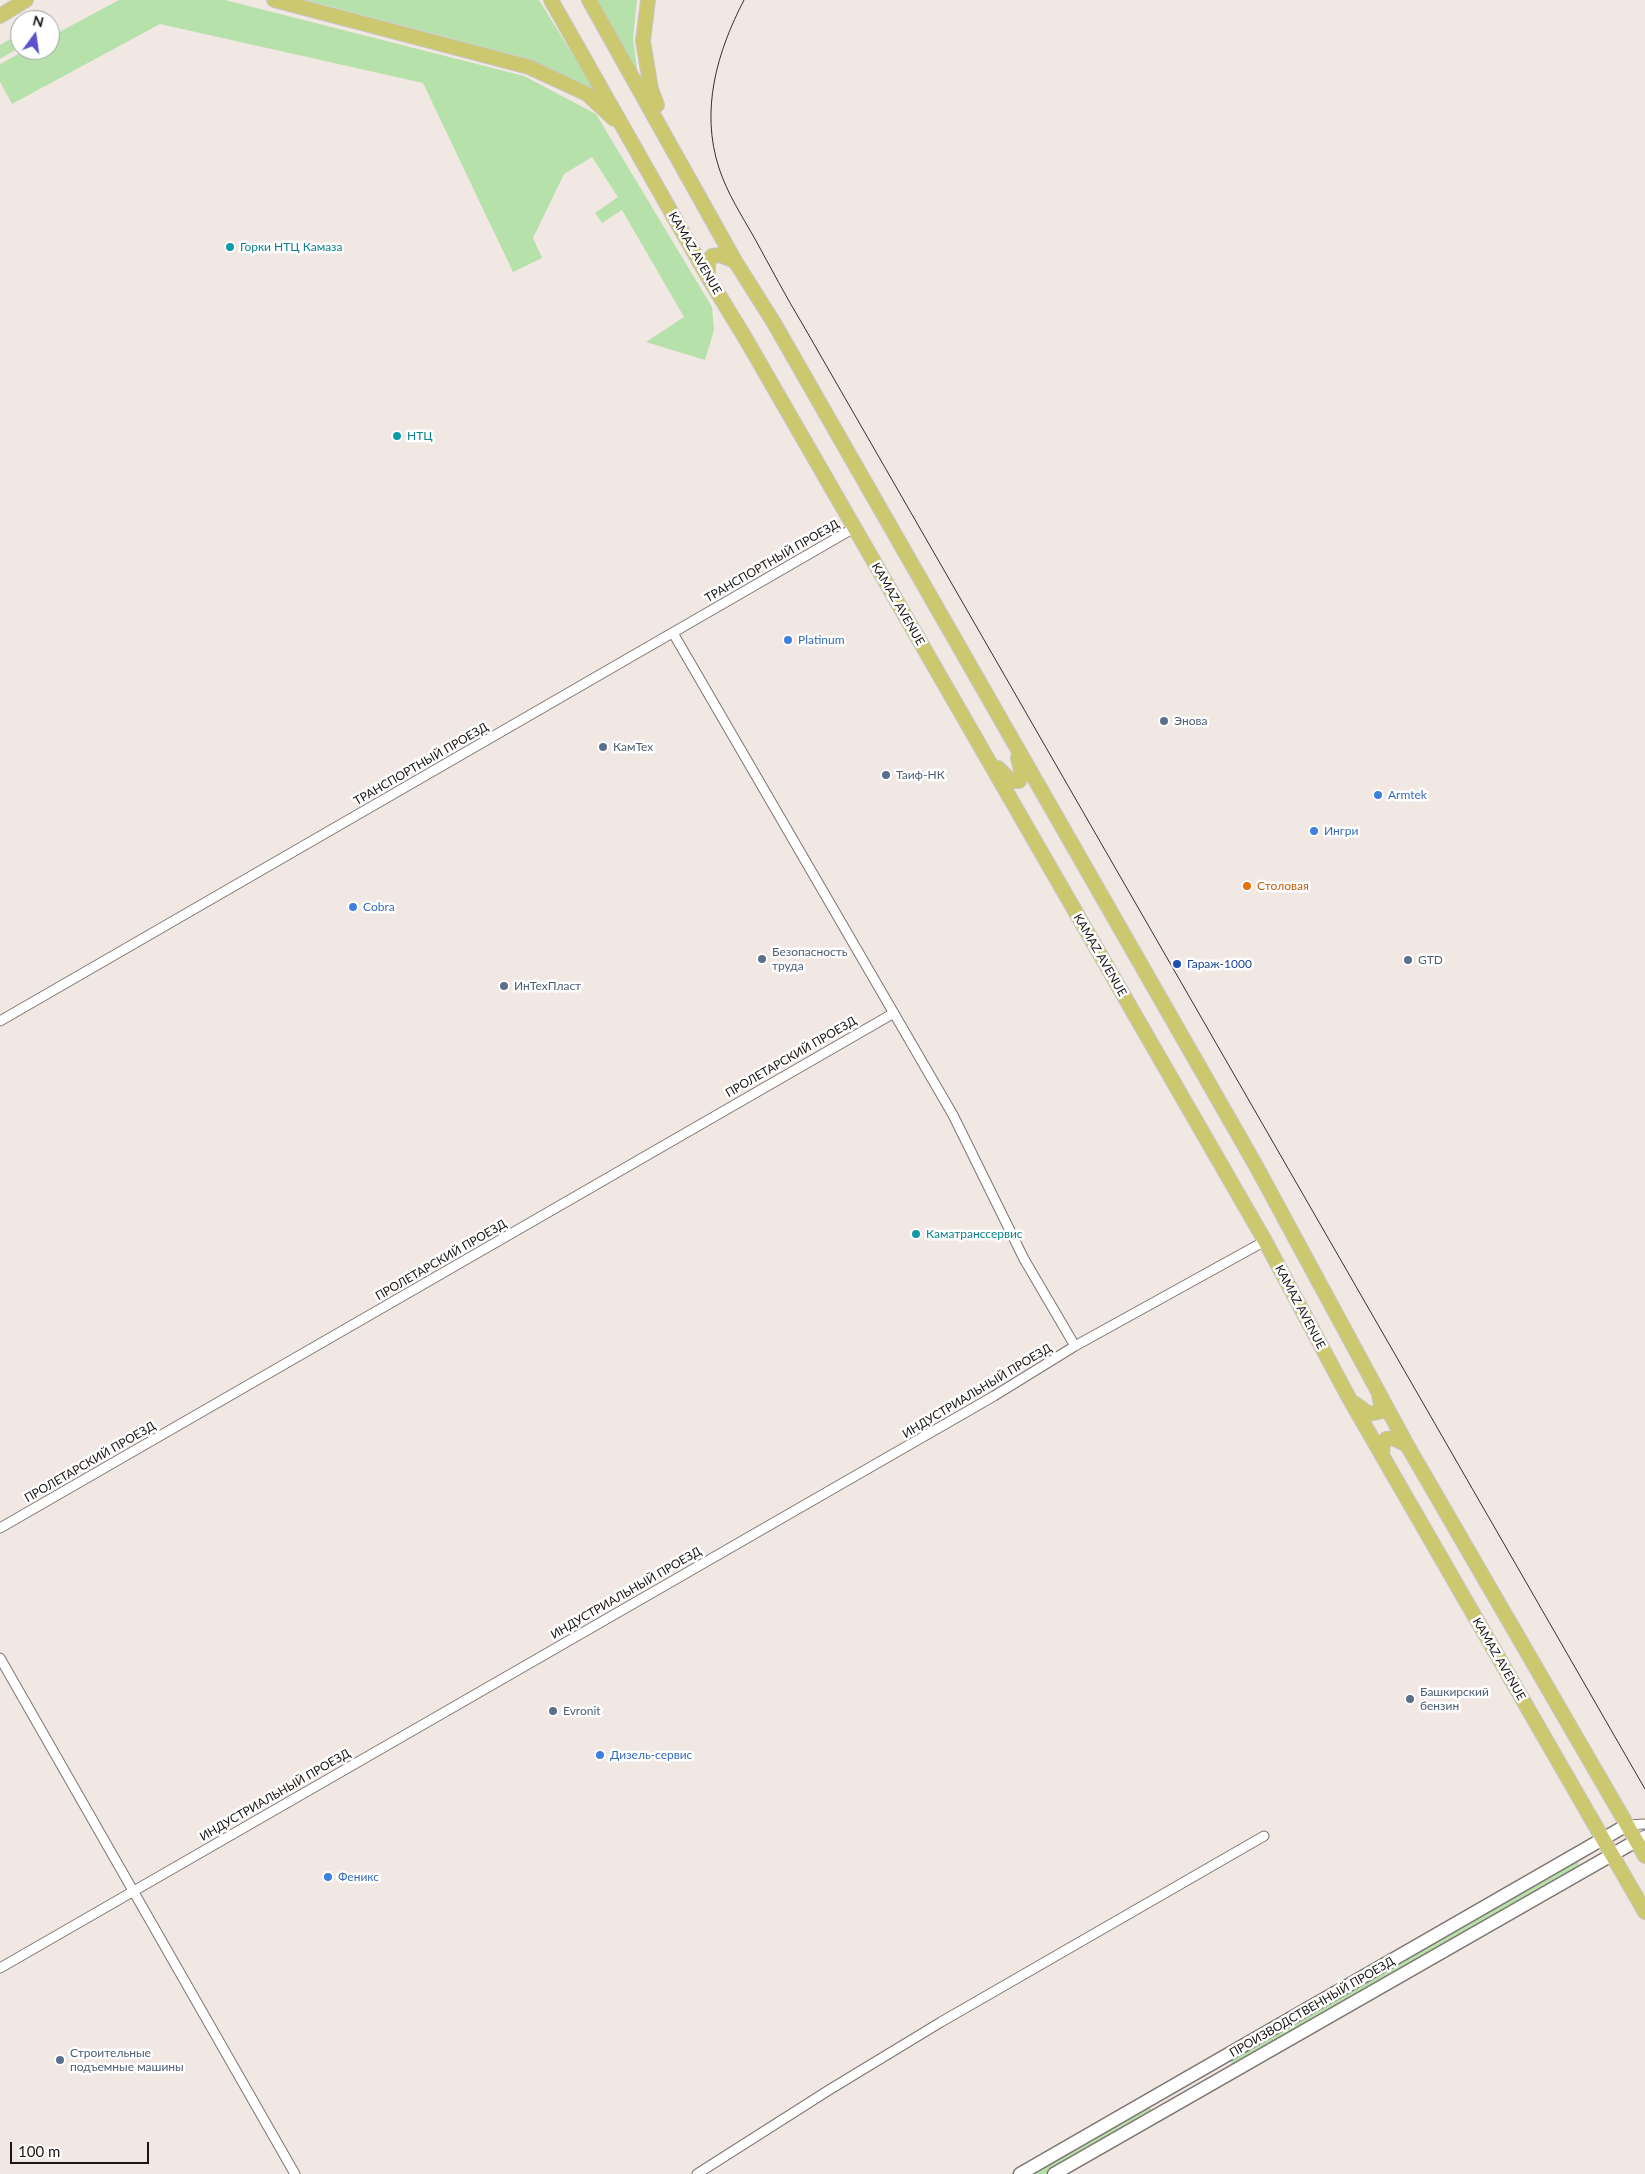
<!DOCTYPE html>
<meta charset="utf-8">
<style>
body{margin:0}
#map{position:relative;width:1645px;height:2174px;overflow:hidden;background:#f1e7e3;font-family:Lato,sans-serif}
canvas{display:block}
.north{position:absolute;left:10px;top:10px;width:50px;height:50px;box-sizing:border-box;background:#fff;border:1px solid #a3a2a1;border-radius:50%;rotate:14deg;font-size:14px;font-weight:700;line-height:20px;text-align:center;color:#191614}
.north::after{content:'';display:block;margin:auto;width:18px;height:22px;background:#5853cb;clip-path:polygon(50% 0,100% 100%,50% 72%,0 100%)}
.scale{position:absolute;left:10px;top:2142px;width:139px;height:22px;box-sizing:border-box;border:2px solid #191614;border-top:0;padding-left:6px;font-size:15px;line-height:18px;white-space:nowrap;color:#191614;-webkit-text-stroke:4px #fff;paint-order:stroke}
</style>
<div id="map">
<canvas width="1645" height="2174"></canvas>
<div class="north">N</div>
<div class="scale">100 m</div>
</div>
<script>
const ctx = document.querySelector('canvas').getContext('2d');
ctx.lineJoin = 'round';
function fill(path, color) { ctx.fillStyle = color; ctx.fill(path, 'evenodd'); }
function trace(path, color, width, dash) { ctx.strokeStyle = color; ctx.lineWidth = width; ctx.lineCap = dash ? 'butt' : 'round'; ctx.setLineDash(dash || []); ctx.stroke(path); }
function drawText(font, color, halo, rows, align = 'center') {
  ctx.font = font + ' Lato,sans-serif'; ctx.lineWidth = 5; ctx.setLineDash([]); ctx.textBaseline = 'middle'; ctx.strokeStyle = halo; ctx.fillStyle = color; for (const [text, x, y, turn = 0] of rows) {
    ctx.save(); ctx.translate(x, y); ctx.rotate((+turn || 0) * Math.PI / 180); ctx.textAlign = isNaN(turn) ? turn : align; if (halo) ctx.strokeText(text, 0, 0); ctx.fillText(text, 0, 0); ctx.restore();
  }
}
const green = new Path2D(`
 M119 0H225L524 76 596 114 712 307 714 330 705 360 646 342 684 317 622 210 602 223 595 213 618 197 592 157 564 174 533 238 542 258 513 272 423 83 160 24 12 104 0 82V64L26 50H50V37Z
 M306 0H539L596 92 526 58Z
 M598 0H637L633 39 638 76Z
 M20 33V47L0 59V45Z
 M1578 1860 1579 1866 1233 2066 1230 2060Z
 M1149 2107 1153 2113 1047 2174H1033Z`);
const street = new Path2D(`
 M673 633 953 1115 1024 1259 1075 1346
 M0 1021 854 528
 M0 1528 894 1013
 M0 1658 295 2174
 M1627 1825 1645 1824
 M1636 1841 1645 1835
 M0 1968 994 1396 1075 1346 1265 1241
 M697 2174 829 2090 941 2022 1264 1836`);
const secondary = new Path2D(`
 M1020 2174 1627 1825
 M1054 2174 1636 1841`);
const primary = new Path2D(`
 M274 0 529 67 587 94 614 119
 M551 0 708 277 747 341 1265 1241 1349 1398 1645 1912
 M589 0 735 261 774 323 1255 1164 1407 1445 1645 1856
 M648 0 643 41 651 89 657 105
 M0 16 26 0
 M708 277V262L712 256 720 255 735 261
 M998 768 1011 781H1019L1022 775 1018 758
 M1354 1403 1369 1414 1379 1412 1381 1405 1379 1395
 M1382 1456 1383 1444 1386 1439 1393 1438 1407 1445`);
const tram = new Path2D(`
 M744 0C717 52 700 110 719 168 727 193 742 216 755 239 771 268 786 297 803 325L1645 1789`);
const markers = [
 [230,247,5,"#0f9aa8"],
 [397,436,5,"#0f9aa8"],
 [788,640,5,"#3f7fe0"],
 [1164,721,5,"#5c6f8a"],
 [603,747,5,"#5c6f8a"],
 [886,775,5,"#5c6f8a"],
 [1378,795,5,"#3f7fe0"],
 [1314,831,5,"#3f7fe0"],
 [1247,886,5,"#e8710a"],
 [353,907,5,"#3f7fe0"],
 [762,959,5,"#5c6f8a"],
 [1408,960,5,"#5c6f8a"],
 [1177,964,5,"#1a4fb4"],
 [504,986,5,"#5c6f8a"],
 [916,1234,5,"#0f9aa8"],
 [1410,1699,5,"#5c6f8a"],
 [553,1711,5,"#5c6f8a"],
 [600,1755,5,"#3f7fe0"],
 [328,1877,5,"#3f7fe0"],
 [60,2060,5,"#5c6f8a"]
];
const cultureNames = [
 ["Горки НТЦ Камаза",240,247],
 ["НТЦ",407,436],
 ["Каматранссервис",926,1234]
];
const streetNames = [
 ["KAMAZ AVENUE",695,253,60],
 ["ТРАНСПОРТНЫЙ ПРОЕЗД",772,561,-30],
 ["KAMAZ AVENUE",898,604,60],
 ["ТРАНСПОРТНЫЙ ПРОЕЗД",421,764,-30],
 ["KAMAZ AVENUE",1100,955,60],
 ["ПРОЛЕТАРСКИЙ ПРОЕЗД",791,1057,-30],
 ["ПРОЛЕТАРСКИЙ ПРОЕЗД",441,1260,-30],
 ["KAMAZ AVENUE",1300,1307,62],
 ["ИНДУСТРИАЛЬНЫЙ ПРОЕЗД",977,1391,-31],
 ["ПРОЛЕТАРСКИЙ ПРОЕЗД",90,1462,-30],
 ["ИНДУСТРИАЛЬНЫЙ ПРОЕЗД",626,1593,-30],
 ["KAMAZ AVENUE",1499,1659,60],
 ["ИНДУСТРИАЛЬНЫЙ ПРОЕЗД",275,1795,-30],
 ["ПРОИЗВОДСТВЕННЫЙ ПРОЕЗД",1312,2007,-30]
];
const shopNames = [
 ["Platinum",798,640],
 ["Armtek",1388,795],
 ["Ингри",1324,831],
 ["Cobra",363,907],
 ["Дизель-сервис",610,1755],
 ["Феникс",338,1877]
];
const serviceNames = [
 ["Энова",1174,721],
 ["КамТех",613,747],
 ["Таиф-НК",896,775],
 ["Безопасность",772,952],
 ["труда",772,966],
 ["GTD",1418,960],
 ["ИнТехПласт",514,986],
 ["Башкирский",1420,1692],
 ["бензин",1420,1706],
 ["Evronit",563,1711],
 ["Строительные",70,2053],
 ["подъемные машины",70,2067]
];
const foodNames = [
 ["Столовая",1257,886]
];
const transitNames = [
 ["Гараж-1000",1187,964]
];
fill(green, '#b6e1aa');
trace(street, '#7d7571', 11);
trace(secondary, '#7d7571', 15);
trace(primary, '#c8c7c7', 16);
trace(street, '#fff', 9);
trace(secondary, '#fff', 12);
trace(primary, '#cbc86f', 14);
trace(tram, '#35312f', 1);
for (const [x, y, r, color] of markers) { const dot = new Path2D(); dot.arc(x, y, r, 0, 2 * Math.PI); ctx.fillStyle = color; ctx.fill(dot); trace(dot, '#fff', 2); }
drawText('12px', '#0d838f', '#fff', cultureNames, 'left');
drawText('12px', '#191614', '#fff', streetNames);
drawText('12px', '#366cbe', '#fff', shopNames, 'left');
drawText('12px', '#4e5e75', '#fff', serviceNames, 'left');
drawText('12px', '#c56008', '#fff', foodNames, 'left');
drawText('12px', '#164399', '#fff', transitNames, 'left');
</script>
